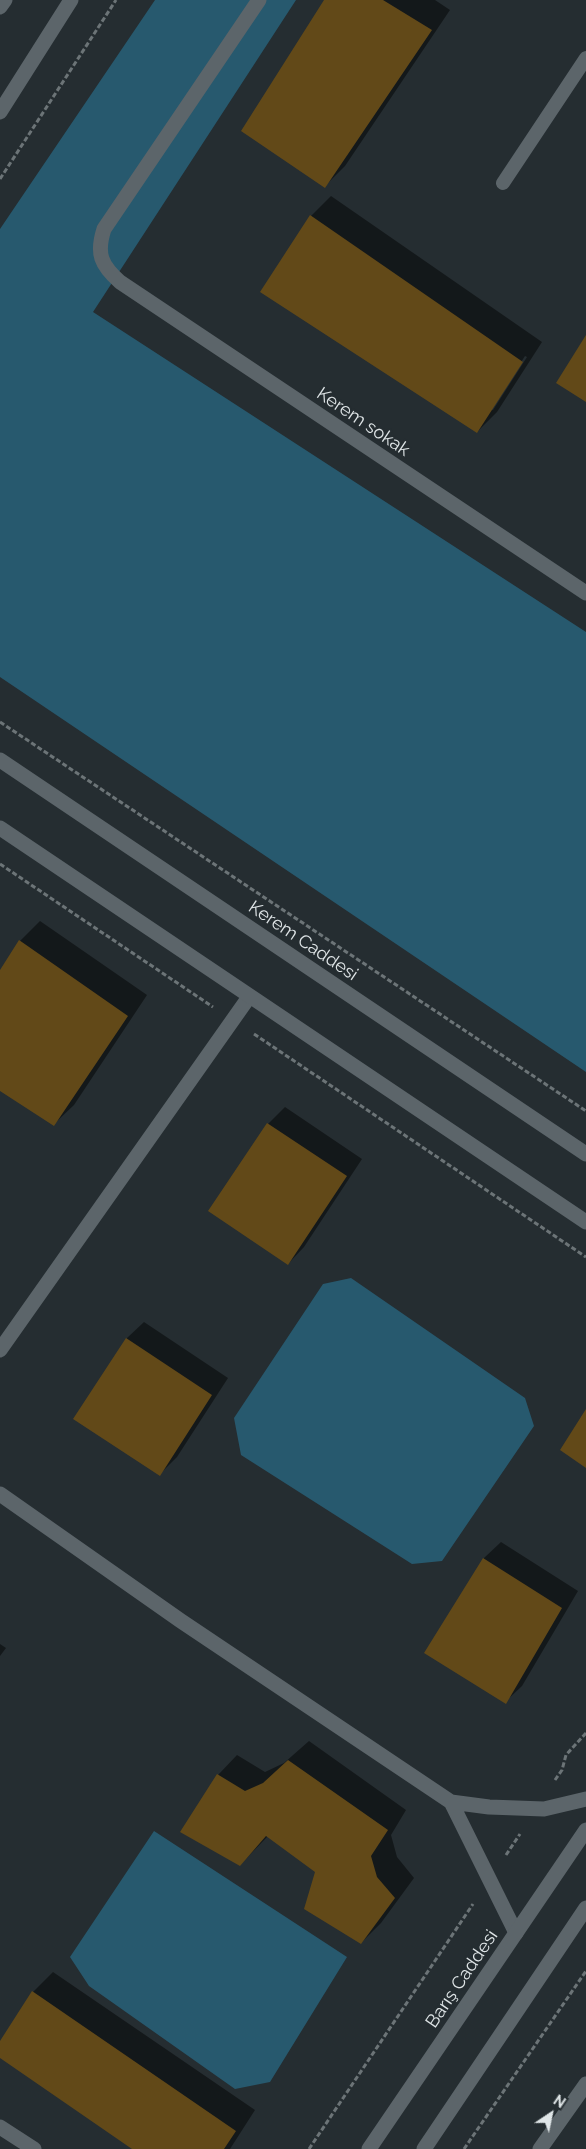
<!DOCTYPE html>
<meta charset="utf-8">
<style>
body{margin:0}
#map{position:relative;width:586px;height:2149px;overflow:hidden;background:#252d31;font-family:Raleway,sans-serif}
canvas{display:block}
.north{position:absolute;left:526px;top:2089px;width:50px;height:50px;-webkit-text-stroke:4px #252d31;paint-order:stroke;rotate:34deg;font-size:14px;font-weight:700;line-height:20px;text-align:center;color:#dfe5e7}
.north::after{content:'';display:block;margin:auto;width:18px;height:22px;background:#dfe5e7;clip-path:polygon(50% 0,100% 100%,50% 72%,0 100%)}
</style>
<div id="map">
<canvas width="586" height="2149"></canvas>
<div class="north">N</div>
</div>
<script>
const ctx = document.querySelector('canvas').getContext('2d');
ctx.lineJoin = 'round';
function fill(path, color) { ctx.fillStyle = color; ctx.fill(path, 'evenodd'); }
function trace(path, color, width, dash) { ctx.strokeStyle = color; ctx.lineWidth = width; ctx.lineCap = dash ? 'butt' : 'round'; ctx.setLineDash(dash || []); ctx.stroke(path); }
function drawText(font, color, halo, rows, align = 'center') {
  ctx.font = font + ' Raleway,sans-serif'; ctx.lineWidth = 4.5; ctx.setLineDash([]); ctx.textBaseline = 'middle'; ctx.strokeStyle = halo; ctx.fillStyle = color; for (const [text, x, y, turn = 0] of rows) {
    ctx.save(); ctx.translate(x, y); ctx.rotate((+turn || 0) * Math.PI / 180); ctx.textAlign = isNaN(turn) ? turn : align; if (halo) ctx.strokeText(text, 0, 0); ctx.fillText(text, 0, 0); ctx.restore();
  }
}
const green = new Path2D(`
 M155 0H296L93 312 586 632V1072L0 677V229Z
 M351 1278 525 1398 534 1426 442 1561 412 1564 241 1455 234 1418 323 1284Z
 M154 1831 347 1957 270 2082 235 2089 89 1986 70 1957Z`);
const shadow = new Path2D(`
 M325 0H435L450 10 345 166 325 186Z
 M331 196 542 342 497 412 477 432 311 216ZM525 356 527 357 493 410H490Z
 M40 921 147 995 74 1105 54 1124 0 1089V973L20 941Z
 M285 1107 362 1159 304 1247 288 1264 210 1210 268 1124Z
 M144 1322 228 1378 177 1457 160 1474 75 1419 127 1338Z
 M501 1542 578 1591 522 1686 505 1702 426 1653 484 1558Z
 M0 1644 6 1648 0 1656Z
 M309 1741 406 1810 391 1835 397 1857 414 1878 381 1923 361 1943 316 1872 268 1836 240 1865 218 1775 237 1755 265 1772 284 1763Z
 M53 1972 255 2110 230 2149H135L0 2057V2043L33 1992Z`);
const building = new Path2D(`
 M324 0H383L432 30 325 188 241 131Z
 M310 215 523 362 477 433 260 292Z
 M586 335V402L556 383Z
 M19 940 128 1016 54 1126 0 1091V970Z
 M267 1123 347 1176 288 1265 208 1211Z
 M126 1338 212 1395 160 1476 73 1419Z
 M586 1409V1468L560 1450Z
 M483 1558 562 1608 506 1704 424 1653Z
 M288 1760 388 1830 371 1856 377 1877 395 1898 361 1944 304 1909 315 1872 266 1836 240 1866 180 1832 217 1774 245 1791 263 1783Z
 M32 1991 236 2131 224 2149H132L0 2058V2041Z`);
const path = new Path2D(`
 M0 179 116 0
 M0 722 586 1111
 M0 864 213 1007
 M254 1034 586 1257
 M555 1780 562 1770 566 1755 586 1733
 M506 1855 520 1834
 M309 2149 473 1904
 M464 2149 586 1971`);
const lane = new Path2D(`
 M503 183 586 58`);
const street = new Path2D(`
 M259 0 104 229C96 254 101 265 120 282L586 593
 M0 1350 249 997
 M0 1494 181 1621 451 1802 489 1807 544 1809 586 1799
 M451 1802 516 1933
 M0 2127 34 2149`);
const secondary = new Path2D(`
 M0 7 5 0
 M0 112 71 0
 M0 760 586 1154
 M0 828 586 1222
 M369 2149 586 1830
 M424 2149 586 1908
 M540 2149 586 2084`);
const streetNames = [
 ["Kerem sokak",363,422,34],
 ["Kerem Caddesi",303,941,34],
 ["Barış Caddesi",462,1979,-56]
];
fill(green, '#27596e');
fill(shadow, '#0007');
fill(building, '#624918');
trace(path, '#6c7477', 3, [5, 2.5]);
trace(lane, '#5c656a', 14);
trace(street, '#5c656a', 15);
trace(secondary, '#5c656a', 15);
drawText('18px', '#dfe5e7', '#252d31', streetNames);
</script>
